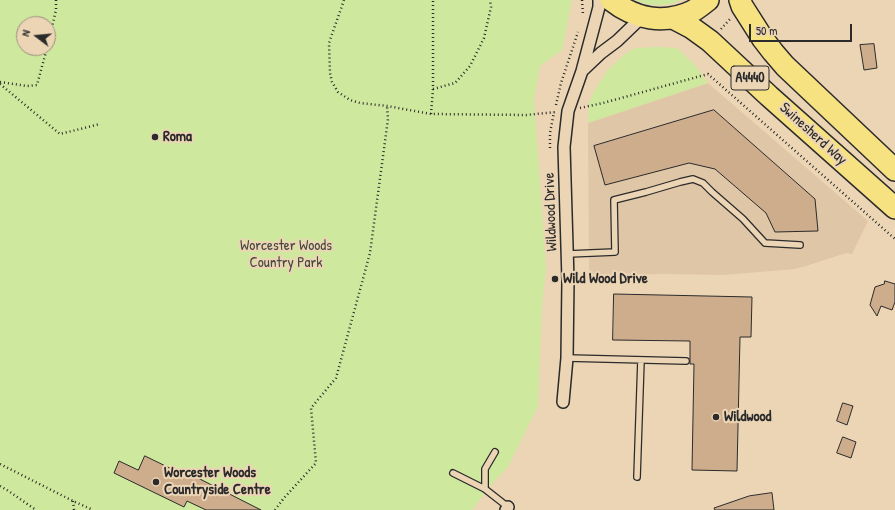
<!DOCTYPE html>
<style>
body{margin:0}
#map{position:relative;width:895px;height:510px;overflow:hidden;background:#ecd5b5;font-family:"Patrick Hand",sans-serif}
canvas{display:block}
.north{position:absolute;left:16px;top:16px;width:40px;height:40px;box-sizing:border-box;background:#ecd5b5;border:1px solid #9f917e;border-radius:50%;rotate:286deg;font-size:11px;font-weight:700;line-height:16px;text-align:center;color:#2b2b2b}
.north::after{content:'';display:block;margin:auto;width:14px;height:18px;background:#2b2b2b;clip-path:polygon(50% 0,100% 100%,50% 72%,0 100%)}
.scale{position:absolute;left:749px;top:24px;width:103px;height:18px;box-sizing:border-box;border:2px solid #2b2b2b;border-top:0;padding-left:5px;font-size:12px;line-height:14px;white-space:nowrap;color:#2b2b2b;-webkit-text-stroke:3px #ecd5b5;paint-order:stroke}
</style>
<div id="map">
<canvas width="895" height="510"></canvas>
<div class="north">N</div>
<div class="scale">50 m</div>
</div>
<script>
const ctx = document.querySelector('canvas').getContext('2d');
ctx.lineJoin = 'round';
function fill(path, color) { ctx.fillStyle = color; ctx.fill(path, 'evenodd'); }
function trace(path, color, width, dash) { ctx.strokeStyle = color; ctx.lineWidth = width; ctx.lineCap = dash ? 'butt' : 'round'; ctx.setLineDash(dash || []); ctx.stroke(path); }
function drawText(font, color, halo, rows, align = 'center') {
  ctx.font = font + ' "Patrick Hand",sans-serif'; ctx.lineWidth = 4; ctx.setLineDash([]); ctx.textBaseline = 'middle'; ctx.strokeStyle = halo; ctx.fillStyle = color; for (const [text, x, y, turn = 0] of rows) {
    ctx.save(); ctx.translate(x, y); ctx.rotate((+turn || 0) * Math.PI / 180); ctx.textAlign = isNaN(turn) ? turn : align; if (halo) ctx.strokeText(text, 0, 0); ctx.fillText(text, 0, 0); ctx.restore();
  }
}
const built = new Path2D(`
 M708 83 868 221 852 254 846 253 803 267 795 269 723 275 661 274 589 276 588 123Z`);
const green = new Path2D(`
 M0 0H572L562 50 540 66 534 99 546 269 542 304 538 406 508 467 491 485 472 510H0ZM24 24H48V48H24Z
 M635 0H682C667 7 650 7 635 0Z
 M657 47 677 48 695 65 708 83 588 123 589 102 596 88 608 70 625 54 635 48Z`);
const building = new Path2D(`
 M874 44 877 68 864 70 860 45Z
 M714 110 815 199 818 231 775 232 766 213 715 169 689 163 605 185 594 146Z
 M885 281 895 284V302L892 310 881 306 877 316 870 305 875 287 884 284Z
 M614 294 752 297 751 337H740L737 471 692 470 694 364H690V341L613 340Z
 M843 403 853 406 847 425 837 421Z
 M843 437 856 442 851 458 837 453Z
 M145 456 188 477 190 474 261 510H206L187 501 184 507 114 473 119 461 138 470Z
 M772 493 774 510H715L714 508 749 496Z`);
const path = new Path2D(`
 M344 0 329 43 330 73 332 82 338 92 350 100 360 103 387 106 431 114 526 115 556 112
 M582 0 583 15
 M721 29 730 19
 M48 44 56 10V0
 M0 82 27 86 37 85 47 48
 M0 84 60 134 100 124
 M433 89 455 83 470 66 484 38 491 7 490 0
 M556 105 561 83 578 32
 M580 108 603 103 708 74 895 239
 M431 114 433 89V0
 M550 148V133L554 112
 M0 464 73 501 93 510
 M0 486 7 490 36 510
 M73 501 74 510
 M275 510 284 498 316 463 311 408 336 378 370 253 388 119 387 106`);
const lane = new Path2D(`
 M568 254 615 252 614 200 646 192 680 182 693 179 703 183 712 192 743 219 765 243 800 245
 M567 358 686 361
 M453 473 485 489 508 507
 M637 477 641 360
 M485 489V469L495 452`);
const street = new Path2D(`
 M582 71 601 53 617 41 642 17
 M563 402 567 358 568 280 564 147 568 111 582 71 599 7V0
 M506 510 508 507`);
const highway = new Path2D(`
 M611 0C635 19 664 25 693 11 698 8 703 4 708 0
 M740 0 742 6 763 39 773 52 785 66 895 170
 M673 18 692 28 710 41 769 96 895 208`);
const markers = [
 [155,137,4,"#2b2b2b"],
 [555,279,4,"#2b2b2b"],
 [716,417,4,"#2b2b2b"],
 [156,482,4,"#2b2b2b"]
];
const shields = [
 [750,78,38]
];
const shieldNames = [
 ["A4440",750,78]
];
const streetNames = [
 ["Swinesherd Way",813,134,42],
 ["Wildwood Drive",551,212,-92]
];
const poiNames = [
 ["Roma",163,137],
 ["Wild Wood Drive",563,279],
 ["Wildwood",724,417],
 ["Worcester Woods",164,473],
 ["Countryside Centre",164,490]
];
const parkNames = [
 ["Worcester Woods",286,246],
 ["Country Park",286,263]
];
fill(built, '#dfc6a6');
fill(green, '#cee89e');
fill(building, '#cead8d');
trace(building, '#2b2b2b', 1);
trace(lane, '#2b2b2b', 8);
trace(street, '#2b2b2b', 14);
trace(highway, '#2b2b2b', 24);
trace(path, '#2b2b2b', 2.5, [1, 3]);
trace(lane, '#ecd5b5', 5.5);
trace(street, '#ecd5b5', 11);
trace(highway, '#f6e281', 21);
for (const [x, y, r, color] of markers) { const dot = new Path2D(); dot.arc(x, y, r, 0, 2 * Math.PI); ctx.fillStyle = color; ctx.fill(dot); trace(dot, '#ecd5b5', 1.5); }
for (const [x, y, w] of shields) { const box = new Path2D(); box.roundRect(x - w / 2, y - 12, w, 24, 3); ctx.fillStyle = '#ecd5b5'; ctx.fill(box); trace(box, '#2b2b2b', 1); }
drawText('bold 14px', '#2b2b2b', null, shieldNames);
drawText('15px', '#2b2b2b', '#ecd5b5', streetNames);
drawText('bold 15px', '#2b2b2b', '#ecd5b5', poiNames, 'left');
drawText('15px', '#43473c', '#ecd5b5', parkNames);
</script>
